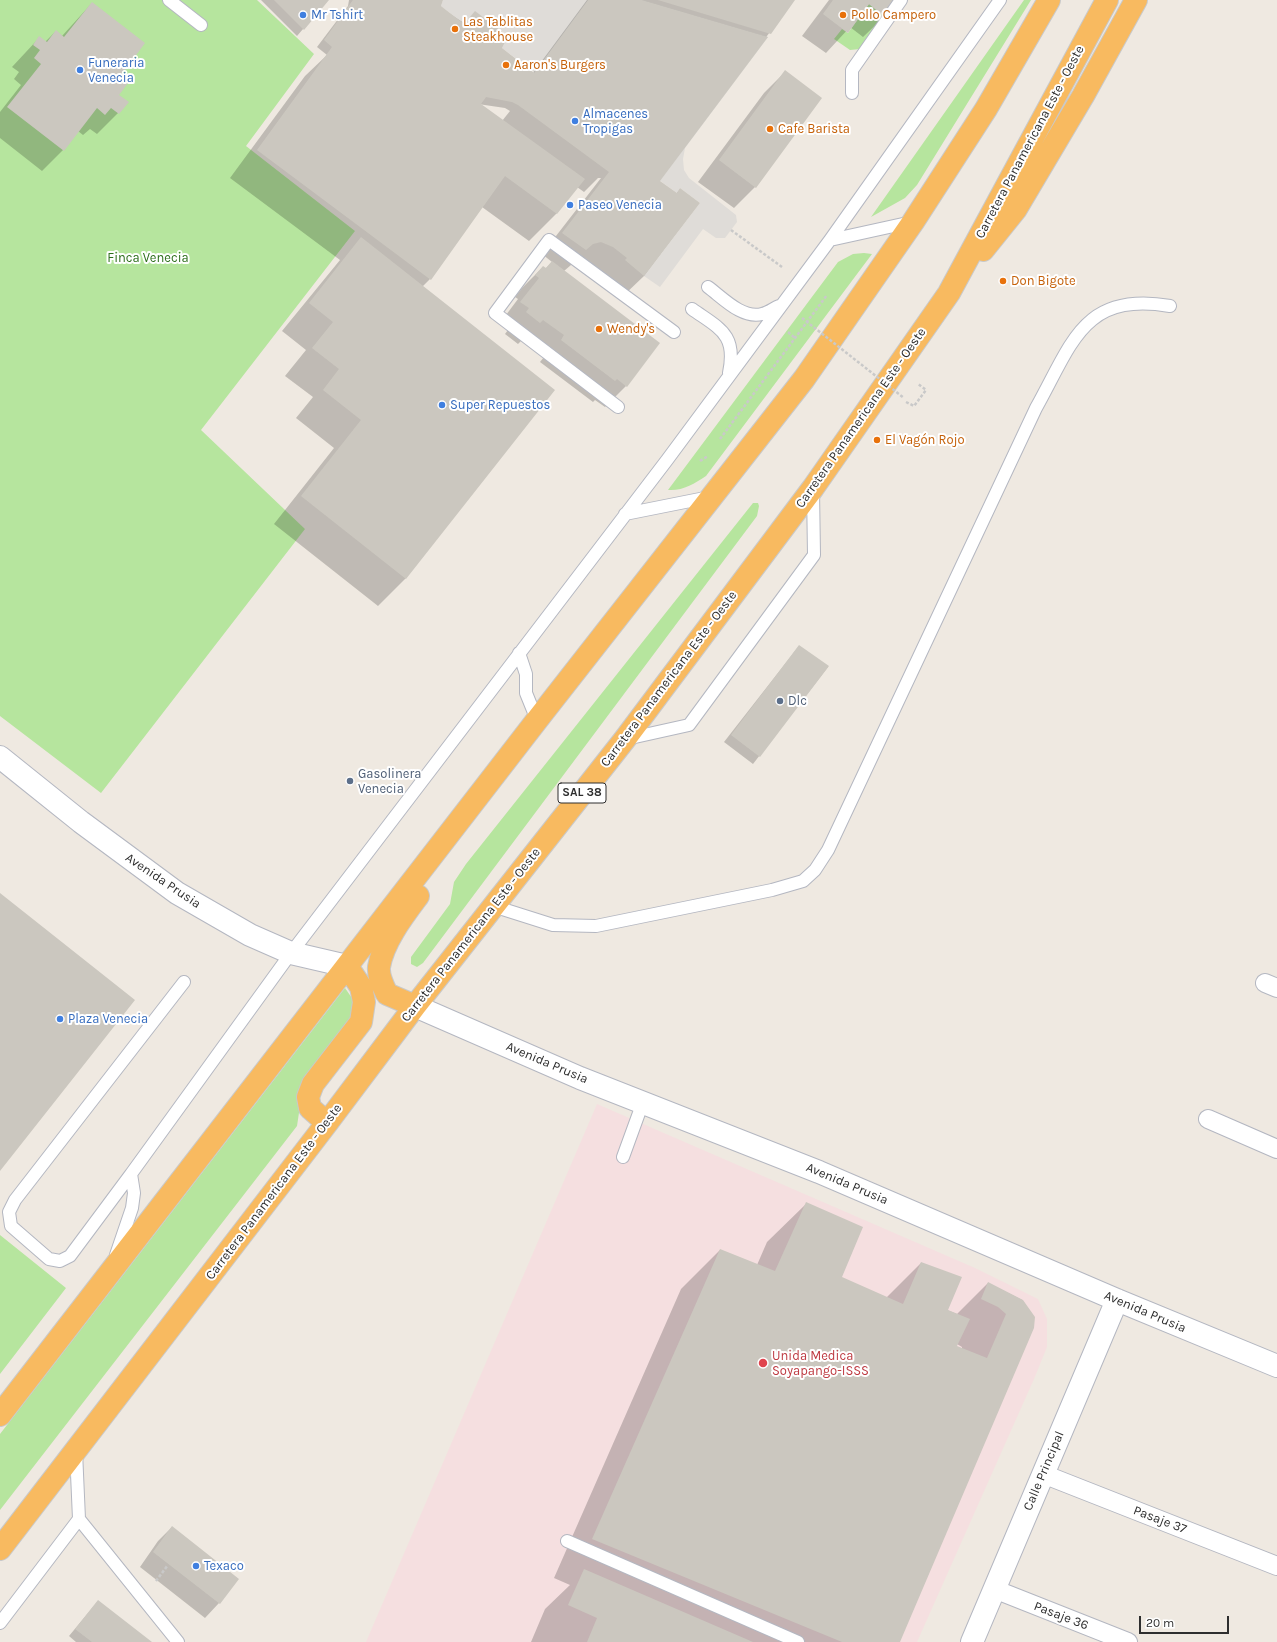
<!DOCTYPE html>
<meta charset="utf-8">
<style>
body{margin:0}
#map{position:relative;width:1277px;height:1642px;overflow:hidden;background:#efe9e1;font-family:Karla,sans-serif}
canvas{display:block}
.scale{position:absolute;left:1139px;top:1616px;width:90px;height:18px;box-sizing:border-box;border:2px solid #2e2e2e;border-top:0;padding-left:5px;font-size:12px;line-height:14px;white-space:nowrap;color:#2e2e2e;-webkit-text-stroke:3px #fff;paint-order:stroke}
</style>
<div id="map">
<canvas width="1277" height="1642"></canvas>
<div class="scale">20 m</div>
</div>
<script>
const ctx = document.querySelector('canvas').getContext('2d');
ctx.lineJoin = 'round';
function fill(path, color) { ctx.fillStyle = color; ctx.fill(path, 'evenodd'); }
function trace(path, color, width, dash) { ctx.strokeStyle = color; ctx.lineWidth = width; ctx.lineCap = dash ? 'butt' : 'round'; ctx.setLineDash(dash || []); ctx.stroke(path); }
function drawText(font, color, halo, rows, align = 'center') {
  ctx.font = font + ' Karla,sans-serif'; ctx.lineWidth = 4; ctx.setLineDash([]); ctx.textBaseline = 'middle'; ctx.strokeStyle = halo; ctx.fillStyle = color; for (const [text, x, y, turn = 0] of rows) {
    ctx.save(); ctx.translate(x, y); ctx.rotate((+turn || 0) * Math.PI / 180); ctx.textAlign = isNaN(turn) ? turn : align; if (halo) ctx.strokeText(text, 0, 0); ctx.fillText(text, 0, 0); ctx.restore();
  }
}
const medical = new Path2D(`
 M597 1104 975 1268 1038 1299 1047 1319V1347L1034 1379 917 1642H366Z`);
const green = new Path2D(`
 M0 0H257L314 54 246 146 355 231 201 430 305 529 101 793 0 716Z
 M1024 0H1031L917 185 905 198 871 217Z
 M869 4 885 17 860 49 850 50 834 39 842 29 848 33Z
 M864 253 872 254 706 476C694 484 683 491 668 490L838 262 853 254Z
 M753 503H758L759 506 757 516 423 963 417 967 411 964V957L450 904 454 882 466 864Z
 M345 988 354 1001 353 1012 348 1027 303 1086 297 1126 0 1510V1434Z
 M0 1235 66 1288 0 1374Z`);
const plaza = new Path2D(`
 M443 0H642L768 37 685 148 683 159 684 170 689 178 736 215 737 222 725 238H716L703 229 660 287 644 276 700 203 680 188 677 193 623 154 540 77 502 48 508 35 475 12 464 24 441 6Z`);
const shadow = new Path2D(`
 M261 0H328L297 36Z
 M349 0H442L440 7 501 48 533 73 587 0H794L658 181 676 194 680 189 699 203 644 276 622 297 579 263 571 265 564 271 626 386 605 407 595 400 593 402 540 362 544 357 522 340 518 344 505 334 508 330 500 323 518 299 515 297 522 288 543 267 545 269 552 262 542 254 601 178H598L584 192 577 187 557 213 529 241 482 207 430 279 423 286 406 578 378 606 274 524 334 448 296 418 313 397 285 376 306 350 282 331 340 260 230 178 305 76 327 55 317 47 348 6ZM478 104 505 108 510 111 502 121Z
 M829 0H897L885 16 863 37 850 27 826 53 802 36Z
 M92 3 118 77V113L97 134 90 129 83 135 78 131 63 150 42 171 0 138V112L21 85 14 79 19 72 12 67 39 38 45 42 56 31 62 36Z
 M785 72 755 187 734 208 698 182 764 93Z
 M799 646 828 667 753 764 724 742Z
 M806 1204 840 1278 886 1298 921 1263 947 1310 957 1314 988 1283 1022 1300 899 1642H531L545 1609 570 1585 554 1578 681 1289 720 1250 757 1265 767 1242ZM957 1344 962 1347V1349L955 1346Z
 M172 1527 238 1579 219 1603 205 1618 140 1567 158 1541Z
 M98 1601 150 1642H76L69 1636Z`);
const building = new Path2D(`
 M274 0H329L304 30Z
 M353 0H443L441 6 464 24 475 11 508 36 502 48 534 73 588 0H642L768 37 660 181 677 193 680 188 700 203 644 276 625 260 627 258 613 247 601 242 593 244 586 250 562 233 609 172 518 105 512 102 486 97 481 104 585 179 557 214 505 176 431 280 257 150 332 47 324 40Z
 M658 0H795L771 34Z
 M833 0H898L885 17 869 4 848 33 823 14Z
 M92 2 145 43 120 77 128 83 119 95 129 102 119 114 111 108 105 115 97 108 64 151 7 107 41 64 34 58 40 50 33 45 39 36 47 42 56 30 64 37Z
 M785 70 822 98 756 188 719 160Z
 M361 237 555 390 406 579 301 496 361 420 323 390 339 369 312 348 333 322 309 303Z
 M552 261 660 343 627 387 617 379 615 381 561 340 564 335 543 320 540 323 526 312 529 308 520 302 539 278 535 275 543 266 546 268Z
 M799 645 829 666 760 757 731 735Z
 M0 893 135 1000 0 1171Z
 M806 1202 863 1227 842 1277 903 1304 921 1262 962 1277 948 1310 970 1319 957 1346 987 1358 1006 1314 998 1307 981 1299 988 1282 1023 1300 1035 1317 1034 1328 900 1642H842L592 1539 720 1249 775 1271Z
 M172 1526 239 1579 220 1604 153 1552Z
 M584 1569 753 1642H587L597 1618 568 1605Z
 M98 1600 152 1642H92L75 1629Z`);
const path = new Path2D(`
 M731 230 782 267
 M788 332 795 338 796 336
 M906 402 914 406 926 390 918 384
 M720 439 827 295
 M700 461 708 456
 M156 1581 168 1565`);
const service = new Path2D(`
 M169 0 201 25
 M852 93V70L901 0
 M830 240 912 222
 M708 287C723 298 742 319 762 314 768 313 774 308 779 306
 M692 309C720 329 737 334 729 373
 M618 407 495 313 549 240 674 332
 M625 514 710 497
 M519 653 526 674V693L537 720
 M626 739 689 725 814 555 813 490
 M493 906 553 925 596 926 772 890 803 881 815 870 828 850 1036 408C1072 344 1083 291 1170 306
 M623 1157 643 1102
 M131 1174 70 1256 60 1261 49 1259 11 1226 9 1212 15 1200 184 982
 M116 1255 132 1208 134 1193 131 1174 291 953 667 460 830 240 1000 0
 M79 1519 178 1642
 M567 1541 798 1642
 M0 1623 79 1519 76 1451`);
const pedestrian = new Path2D(`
 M1265 983 1277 988
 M1208 1119 1277 1149
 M1043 1474 1277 1566
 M994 1589 1128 1642`);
const minor = new Path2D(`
 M0 757 81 822 177 893 250 935 291 953 347 966
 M415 1006 580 1078 819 1172 1117 1300 1277 1366
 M972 1642 1117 1300`);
const trunk = new Path2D(`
 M983 250 1016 209 1083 96 1136 0
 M415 1006 387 994C383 986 378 976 379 967 383 942 403 916 418 896
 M327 1123 310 1108 308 1097 313 1084 361 1022 364 1002 361 987 347 966
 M0 1415 537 720 804 379 913 222 986 109 1049 0
 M0 1549 327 1123 415 1006 625 739 813 488 949 293 1107 0`);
const pathBridge = new Path2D(`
 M802 318 904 398`);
const markers = [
 [303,15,4,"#3f7fe0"],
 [843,15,4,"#e8710a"],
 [455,29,4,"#e8710a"],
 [506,65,4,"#e8710a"],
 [80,70,4,"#3f7fe0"],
 [575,121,4,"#3f7fe0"],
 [770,129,4,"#e8710a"],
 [570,205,4,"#3f7fe0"],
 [1003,281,4,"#e8710a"],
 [599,329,4,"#e8710a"],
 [442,405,4,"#3f7fe0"],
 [877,440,4,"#e8710a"],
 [780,701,4,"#5c6f8a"],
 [350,781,4,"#5c6f8a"],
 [60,1019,4,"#3f7fe0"],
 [763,1363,5,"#e0444e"],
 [196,1566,4,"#3f7fe0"]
];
const shields = [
 [582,793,48]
];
const shieldNames = [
 ["SAL 38",582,793]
];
const shopNames = [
 ["Mr Tshirt",311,15],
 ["Funeraria",88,63],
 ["Venecia",88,78],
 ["Almacenes",583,114],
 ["Tropigas",583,129],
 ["Paseo Venecia",578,205],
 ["Super Repuestos",450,405],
 ["Plaza Venecia",68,1019],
 ["Texaco",204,1566]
];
const foodNames = [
 ["Pollo Campero",851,15],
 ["Las Tablitas",463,22],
 ["Steakhouse",463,37],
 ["Aaron's Burgers",514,65],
 ["Cafe Barista",778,129],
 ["Don Bigote",1011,281],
 ["Wendy's",607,329],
 ["El Vagón Rojo",885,440]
];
const streetNames = [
 ["Carretera Panamericana Este - Oeste",1030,142,-62],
 ["Carretera Panamericana Este - Oeste",861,418,-55],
 ["Carretera Panamericana Este - Oeste",669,679,-53],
 ["Avenida Prusia",163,881,34],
 ["Carretera Panamericana Este - Oeste",471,935,-52],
 ["Avenida Prusia",547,1063,23],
 ["Avenida Prusia",847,1184,23],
 ["Carretera Panamericana Este - Oeste",274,1192,-53],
 ["Avenida Prusia",1145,1312,23],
 ["Calle Principal",1044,1471,-67],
 ["Pasaje 37",1160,1520,21],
 ["Pasaje 36",1061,1616,21]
];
const parkNames = [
 ["Finca Venecia",148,258]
];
const serviceNames = [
 ["Dlc",788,701],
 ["Gasolinera",358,774],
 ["Venecia",358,789]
];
const healthNames = [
 ["Unida Medica",772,1356],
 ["Soyapango-ISSS",772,1371]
];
fill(medical, '#f5dfe0');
fill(green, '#b6e59e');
fill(plaza, '#dfdcd8');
fill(shadow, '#0003');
fill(building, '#cbc7bf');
trace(service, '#b4b7c1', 14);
trace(pedestrian, '#b4b7c1', 20);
trace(minor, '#b4b7c1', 24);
trace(trunk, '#c9c9c9', 24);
trace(path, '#c9c9c9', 2.5, [3, 2]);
trace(service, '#fff', 12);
trace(pedestrian, '#fff', 18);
trace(minor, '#fff', 22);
trace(trunk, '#f8ba60', 22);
trace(pathBridge, '#c9c9c9', 2.5, [3, 2]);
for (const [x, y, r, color] of markers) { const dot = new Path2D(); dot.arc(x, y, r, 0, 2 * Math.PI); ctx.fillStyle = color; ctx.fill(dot); trace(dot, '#fff', 1.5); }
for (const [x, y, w] of shields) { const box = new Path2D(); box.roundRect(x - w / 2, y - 10, w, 20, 3); ctx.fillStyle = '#fff'; ctx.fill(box); trace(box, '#2e2e2e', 1); }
drawText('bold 12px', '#2e2e2e', null, shieldNames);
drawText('13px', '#366cbe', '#fff', shopNames, 'left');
drawText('13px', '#c56008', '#fff', foodNames, 'left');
drawText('13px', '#2e2e2e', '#fff', streetNames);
drawText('13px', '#2c6e1b', '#fff', parkNames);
drawText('13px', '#4e5e75', '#fff', serviceNames, 'left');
drawText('13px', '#be3a42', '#fff', healthNames, 'left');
</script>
